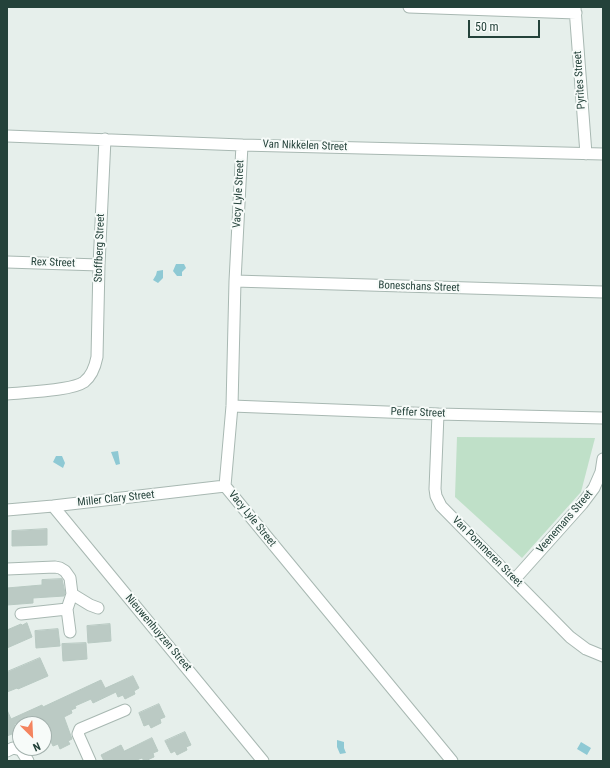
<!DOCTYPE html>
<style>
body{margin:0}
#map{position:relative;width:610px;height:768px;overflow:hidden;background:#e6efeb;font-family:"Roboto Condensed",sans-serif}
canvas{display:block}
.frame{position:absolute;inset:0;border:8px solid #24423a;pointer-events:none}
.north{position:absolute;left:12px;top:716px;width:40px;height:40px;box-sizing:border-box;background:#f7fbf9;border:1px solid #a3b1ad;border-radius:50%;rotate:156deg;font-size:11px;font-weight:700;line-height:16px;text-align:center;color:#24423a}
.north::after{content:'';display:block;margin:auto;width:14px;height:18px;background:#f4845f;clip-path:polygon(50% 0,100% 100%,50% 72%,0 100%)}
.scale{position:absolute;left:468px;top:20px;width:72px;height:18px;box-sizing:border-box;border:2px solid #24423a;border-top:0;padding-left:5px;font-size:12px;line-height:14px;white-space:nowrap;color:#24423a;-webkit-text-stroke:3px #f7fbf9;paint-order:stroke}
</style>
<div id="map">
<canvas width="610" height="768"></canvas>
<div class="frame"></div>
<div class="north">N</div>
<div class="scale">50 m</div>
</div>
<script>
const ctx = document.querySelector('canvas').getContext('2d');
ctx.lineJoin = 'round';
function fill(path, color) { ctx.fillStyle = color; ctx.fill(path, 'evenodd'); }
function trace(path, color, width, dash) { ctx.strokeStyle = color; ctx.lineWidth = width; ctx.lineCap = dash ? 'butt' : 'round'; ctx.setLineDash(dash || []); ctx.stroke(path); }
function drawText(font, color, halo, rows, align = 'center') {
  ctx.font = font + ' "Roboto Condensed",sans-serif'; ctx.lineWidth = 4; ctx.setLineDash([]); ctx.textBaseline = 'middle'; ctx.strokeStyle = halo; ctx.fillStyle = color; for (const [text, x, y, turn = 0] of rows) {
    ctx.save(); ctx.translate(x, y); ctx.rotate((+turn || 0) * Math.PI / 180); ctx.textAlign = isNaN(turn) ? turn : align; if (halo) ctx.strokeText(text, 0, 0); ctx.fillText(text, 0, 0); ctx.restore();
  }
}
const green = new Path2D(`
 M457 437 595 438 581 492 522 558 455 497Z`);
const water = new Path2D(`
 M176 264H184L186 268 182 272V276H177L173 271Z
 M163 270V278L158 283 153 280 156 275 157 271Z
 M118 451 120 464 116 465 111 452Z
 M56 456H62L65 463 63 468 53 462Z
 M337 740 344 742V748L346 753 340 754 337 747Z
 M581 742 591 748 587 755 577 749Z`);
const building = new Path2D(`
 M47 529V545L12 546V531Z
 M62 579 65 593 64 596 33 598V603L7 605V588L42 585V580Z
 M27 623 32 637 7 648V630L21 624 22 625Z
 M110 624 111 641 88 643 87 626Z
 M58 629 60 646 36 648 35 631Z
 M86 643 87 659 63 661 62 644Z
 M40 658 48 676 18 689 17 688 7 692V672Z
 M133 676 139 688 134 691 135 694 125 699 123 695 118 697 116 692 93 703 91 699 75 706 76 708 71 710 72 713 64 717 72 739 68 741 70 744 60 749 58 744 53 746 44 727V724H14L17 732 7 736V710L11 719 42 705 43 707 101 680 105 688Z
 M159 704 165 717 160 719 161 723 151 728 149 724 144 726 139 713Z
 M185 732 191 745 186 747 187 750 177 755 175 751 171 753 165 741Z
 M152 738 158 751 153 753 154 757 145 761H144L142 758 134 761H104L101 755 121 745 124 751Z`);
const street = new Path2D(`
 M409 7 576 13
 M575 8 586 154
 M7 136 242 145 603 154
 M242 145 235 281 232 406 225 486 452 761
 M7 262 99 265
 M235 281 603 292
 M7 394C25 392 71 391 84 382 92 376 95 367 97 357L99 265 105 139
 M232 406 438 414 603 418
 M438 414 435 489 436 496 441 506 570 637 586 649 603 656
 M53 506 263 761
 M7 510 53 506 225 486
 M7 569 55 567 60 568 65 571 70 578 72 594 67 609 21 614
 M515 579 582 504 594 488 601 472 603 459
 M72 594 90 605 98 608
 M67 609 70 632
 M7 751 13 748 21 750 28 761
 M90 761 78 734 80 729 125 710`);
const streetNames = [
 ["Pyrites Street",580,80,-94],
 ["Van Nikkelen Street",305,146,2],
 ["Vacy Lyle Street",239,194,-87],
 ["Stoffberg Street",100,248,-88],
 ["Rex Street",53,263,2],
 ["Boneschans Street",419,287,2],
 ["Peffer Street",418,413,2],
 ["Miller Clary Street",116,499,-6],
 ["Vacy Lyle Street",252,519,51],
 ["Veenemans Street",565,522,-49],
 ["Van Pommeren Street",487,552,45],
 ["Nieuwenhuyzen Street",158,633,50]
];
fill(green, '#bfe0c8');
fill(water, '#8ec9d4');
fill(building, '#bbcac4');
trace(building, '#b8c9c2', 1);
trace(street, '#a8b8b2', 13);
trace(street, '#fff', 11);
drawText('11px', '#24423a', '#f7fbf9', streetNames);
</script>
